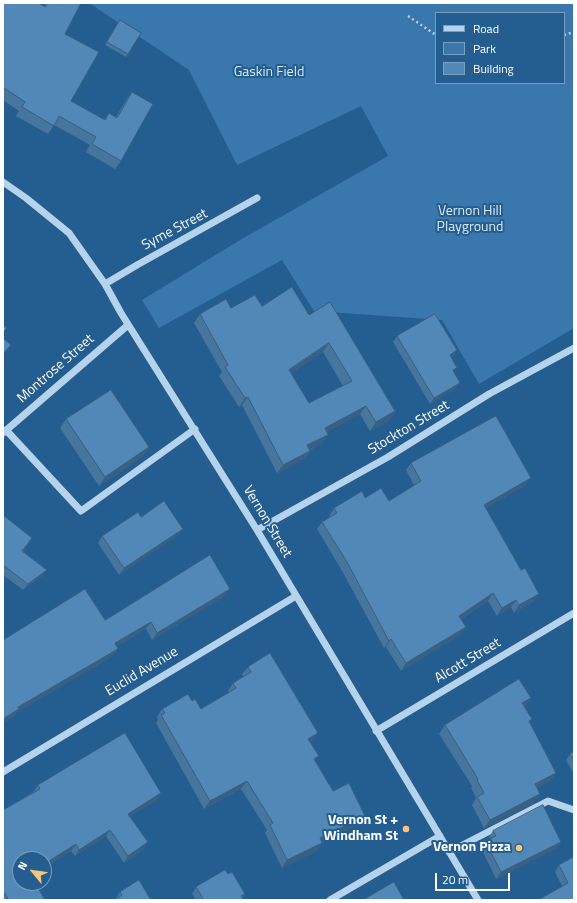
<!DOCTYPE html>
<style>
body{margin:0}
#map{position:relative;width:577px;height:903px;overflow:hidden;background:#245d8f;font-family:"Titillium Web",sans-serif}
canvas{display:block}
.frame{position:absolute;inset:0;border:4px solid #fff;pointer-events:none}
.legend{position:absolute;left:435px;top:12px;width:130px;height:72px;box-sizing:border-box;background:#245d8f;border:1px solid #7c9ebc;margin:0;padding:5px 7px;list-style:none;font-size:12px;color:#fff}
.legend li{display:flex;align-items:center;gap:8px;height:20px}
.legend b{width:20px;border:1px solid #7c9ebc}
.north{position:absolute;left:12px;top:851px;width:40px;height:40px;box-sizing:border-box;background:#245d8f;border:1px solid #7c9ebc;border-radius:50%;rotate:299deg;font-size:11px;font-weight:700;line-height:16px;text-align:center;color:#fff}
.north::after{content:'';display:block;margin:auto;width:14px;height:18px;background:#f6c679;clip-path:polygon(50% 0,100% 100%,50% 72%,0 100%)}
.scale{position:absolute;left:435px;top:873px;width:75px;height:18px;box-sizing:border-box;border:2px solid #fff;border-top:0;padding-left:5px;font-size:12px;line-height:14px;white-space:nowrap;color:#fff;-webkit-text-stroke:3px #245d8f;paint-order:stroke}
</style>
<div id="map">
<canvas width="577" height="903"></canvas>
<div class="frame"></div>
<ul class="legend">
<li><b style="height:5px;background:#b5d3ec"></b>Road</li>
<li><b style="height:11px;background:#3977ac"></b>Park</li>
<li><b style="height:11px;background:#5188b8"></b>Building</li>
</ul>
<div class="north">N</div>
<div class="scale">20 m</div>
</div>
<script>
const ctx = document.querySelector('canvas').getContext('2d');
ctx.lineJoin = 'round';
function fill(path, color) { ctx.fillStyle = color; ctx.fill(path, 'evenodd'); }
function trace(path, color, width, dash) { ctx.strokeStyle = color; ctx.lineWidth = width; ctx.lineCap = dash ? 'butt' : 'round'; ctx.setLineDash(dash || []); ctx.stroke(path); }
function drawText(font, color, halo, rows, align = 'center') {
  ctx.font = font + ' "Titillium Web",sans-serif'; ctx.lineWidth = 4; ctx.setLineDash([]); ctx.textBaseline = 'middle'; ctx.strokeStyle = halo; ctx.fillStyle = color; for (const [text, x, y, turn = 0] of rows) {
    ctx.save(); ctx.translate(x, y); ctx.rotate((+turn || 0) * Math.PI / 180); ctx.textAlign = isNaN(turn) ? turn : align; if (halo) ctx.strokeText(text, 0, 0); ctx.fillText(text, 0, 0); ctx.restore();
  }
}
const green = new Path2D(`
 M89 3H574V328L479 384 442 320 314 311 282 260 159 328 142 300 240 240 388 156 361 106 237 165 189 70ZM436 13H564V83H436Z`);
const path = new Path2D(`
 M408 16 436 35
 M564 35 574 32`);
const minor = new Path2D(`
 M3 182 26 198 69 233 105 284 121 313 257 530 478 900
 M105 284 137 265 257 198
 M6 430 81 511 195 429
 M3 433 128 325
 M257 530 388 457 489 394 574 348
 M376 731 574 613
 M3 772 296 596
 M449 852 548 801 574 810
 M330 900 440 836`);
const wall = new Path2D(`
 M46 3H81L65 34 71 101 104 120 109 113 116 117 126 100 132 92 121 161 115 169 86 152 90 145 54 125 48 134 16 116 19 111 3 100V5L44 6Z
 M120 20 128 54 126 57 105 45Z
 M262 306 309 315 395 411 390 420 370 431 360 414 327 432 328 435 322 443 310 450V451L304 459 277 473 242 405 239 407 219 376 222 372 194 323 200 314 231 308ZM323 352 343 386 309 403 291 373Z
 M397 336 453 357 451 358 454 372 455 389 430 404 393 342Z
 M66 419 149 447 142 457 99 486 60 428Z
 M411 463 526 485 486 508 534 601 514 613 511 607 497 616 488 601 461 619V634L401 671 386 647 384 648 341 569 317 529 322 522 330 517 329 516 334 508 365 498 389 501 414 485 406 470Z
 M3 515 32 538 23 551 47 570 42 576 23 590 3 575Z
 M141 517 183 529 178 535 119 575 98 543 102 536Z
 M225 596 152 640 146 629 117 646 118 649 113 656 17 712 14 716 3 723V640Z
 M248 667 313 741 310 743 315 761 333 791 365 816 359 824 321 843H322L316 851 282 868 265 833 267 830 241 789 204 809 156 723 158 720 157 717 162 709 192 701 201 709 229 693 228 691 233 683 244 677 242 674Z
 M531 698 525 706 524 707 529 723 556 773 550 781 537 788 534 803 484 828 472 805 476 798 471 788 472 786 439 734 445 725Z
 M574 752V774L566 760 570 754Z
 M38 785 161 793 157 800 130 816 144 849 124 863 106 836 75 856 71 851 44 868V859H20L45 900H3V810L33 792Z
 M493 831 561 842 557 848 496 879 481 848 485 841 490 839 489 837Z
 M574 857V900L562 886 555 872 559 865Z
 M228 874 245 894 242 898 244 900H196L192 894 196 887Z
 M120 892 151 900 116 899V898Z`);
const shadedWall = new Path2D(`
 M329 343 323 352 283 378 289 370Z
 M457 350 453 357 445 362 450 355Z
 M460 383 455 389 430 404 434 398Z
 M248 397 242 405 239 407 245 398Z
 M366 406 360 414 319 436 325 428Z
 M395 411 390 420 370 431 376 422Z
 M328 435 322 443 301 454 307 445Z
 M149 447 142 457 99 486 105 477Z
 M310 451 304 459 277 473 283 465Z
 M531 478 526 485 479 512 484 505Z
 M183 529 178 535 119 575 124 568Z
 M47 570 42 576 23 590 28 584Z
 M230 589 225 596 152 640 157 633Z
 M493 593 488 601 454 623 459 616Z
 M539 594 534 601 514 613 519 605Z
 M516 600 511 607 497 616 502 608Z
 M151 622 146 629 110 650 115 643Z
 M466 627 461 634 401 671 406 663Z
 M391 639 386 647 384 648 389 641Z
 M118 649 113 656 17 712 14 716 3 723V719L18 707Z
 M531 698 525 706 516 711 522 703Z
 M318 733 313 741 303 747 308 739Z
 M556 773 550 781 529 793 535 784Z
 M247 781 241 789 204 809 210 801Z
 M161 793 157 800 123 820 128 814Z
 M540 794 534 803 484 828 490 820Z
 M365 816 359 824 314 846 320 838Z
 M110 830 106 836 75 856 79 850Z
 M148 842 144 849 124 863 128 856Z
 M561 842 557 848 496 879 501 872Z
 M322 843 316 851 282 868 287 860Z
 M76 844 71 851 44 868V864Z`);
const building = new Path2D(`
 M5 3H39L45 7 48 3H81L65 34 99 52 71 101 105 120 109 113 117 118 132 92 153 104 121 161 92 144 96 137 59 116 54 126 22 107 25 102 3 87V5Z
 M120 20 141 33 128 54 107 42Z
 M292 287 309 315 330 302 395 411 376 422 366 406 325 428 328 435 307 445 310 451 283 465 248 397 245 398 225 367 228 365 200 314 226 299 231 308 255 295 262 306ZM329 343 352 381 309 403 289 370Z
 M435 314 457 350 450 355 457 368 453 370 460 383 434 398 397 336Z
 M3 325 7 328 3 332Z
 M3 338 11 345 3 354Z
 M111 390 149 447 105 477 66 419Z
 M496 416 531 478 484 505 521 570 525 568 539 594 519 605 516 600 502 608 493 593 459 616 466 627 406 663 391 639 389 641 347 562 322 522 337 513 334 508 362 491 365 498 381 488 389 501 421 481 411 463Z
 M164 501 183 529 124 568 102 536 138 512 141 517Z
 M3 515 32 538 22 551 47 570 28 584 3 565Z
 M210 555 230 589 157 633 151 622 115 643 118 649 18 707 19 709 3 719V640L85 589 105 620Z
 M270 653 318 733 308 739 319 756 314 759 333 791 349 783 365 816 320 838 322 843 287 860 270 825 273 823 247 781 210 801 161 715 165 713 162 709 188 694 192 701 195 699 201 709 236 688 233 683 251 672 248 667Z
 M519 679 531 698 522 703 532 719 529 721 556 773 535 784 540 794 490 820 477 797 484 793 477 780 478 779 445 725Z
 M125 733 161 793 128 814 148 842 128 856 110 830 79 850 76 844 44 864V859H20V883H35L45 900H9L3 891V810L40 789 38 785Z
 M574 752V760L570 754Z
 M543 805 561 842 501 872 485 841 496 836 493 831Z
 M574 857V900H538L568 883 559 865Z
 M225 870 228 874 232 872 245 894 241 896 244 900H204L196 887Z
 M139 880 151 900H115L122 895 120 892Z
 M394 882 404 900H363Z`);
const markers = [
 [406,829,4,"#f6c679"],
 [519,848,4,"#f6c679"]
];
const parkNames = [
 ["Gaskin Field",269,73],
 ["Vernon Hill",470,212],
 ["Playground",470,228]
];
const streetNames = [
 ["Syme Street",175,230,-28],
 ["Montrose Street",56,369,-41],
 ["Stockton Street",409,428,-31],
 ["Vernon Street",267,522,59],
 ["Alcott Street",468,661,-31],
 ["Euclid Avenue",142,672,-31]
];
const poiNames = [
 ["Vernon St +",398,821],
 ["Windham St",398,837],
 ["Vernon Pizza",511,848]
];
fill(green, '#3977ac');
trace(path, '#b5d3ec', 2.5, [2, 3]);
trace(minor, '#b5d3ec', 7);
fill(wall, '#46759e');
fill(shadedWall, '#395f81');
fill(building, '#5188b8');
trace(building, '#395f81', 1);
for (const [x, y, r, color] of markers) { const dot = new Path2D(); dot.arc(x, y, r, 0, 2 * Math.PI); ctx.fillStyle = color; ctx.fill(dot); trace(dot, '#245d8f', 1.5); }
drawText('14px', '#daebf9', '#245d8f', parkNames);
drawText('14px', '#fff', '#245d8f', streetNames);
drawText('bold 14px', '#fff', '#245d8f', poiNames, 'right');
</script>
